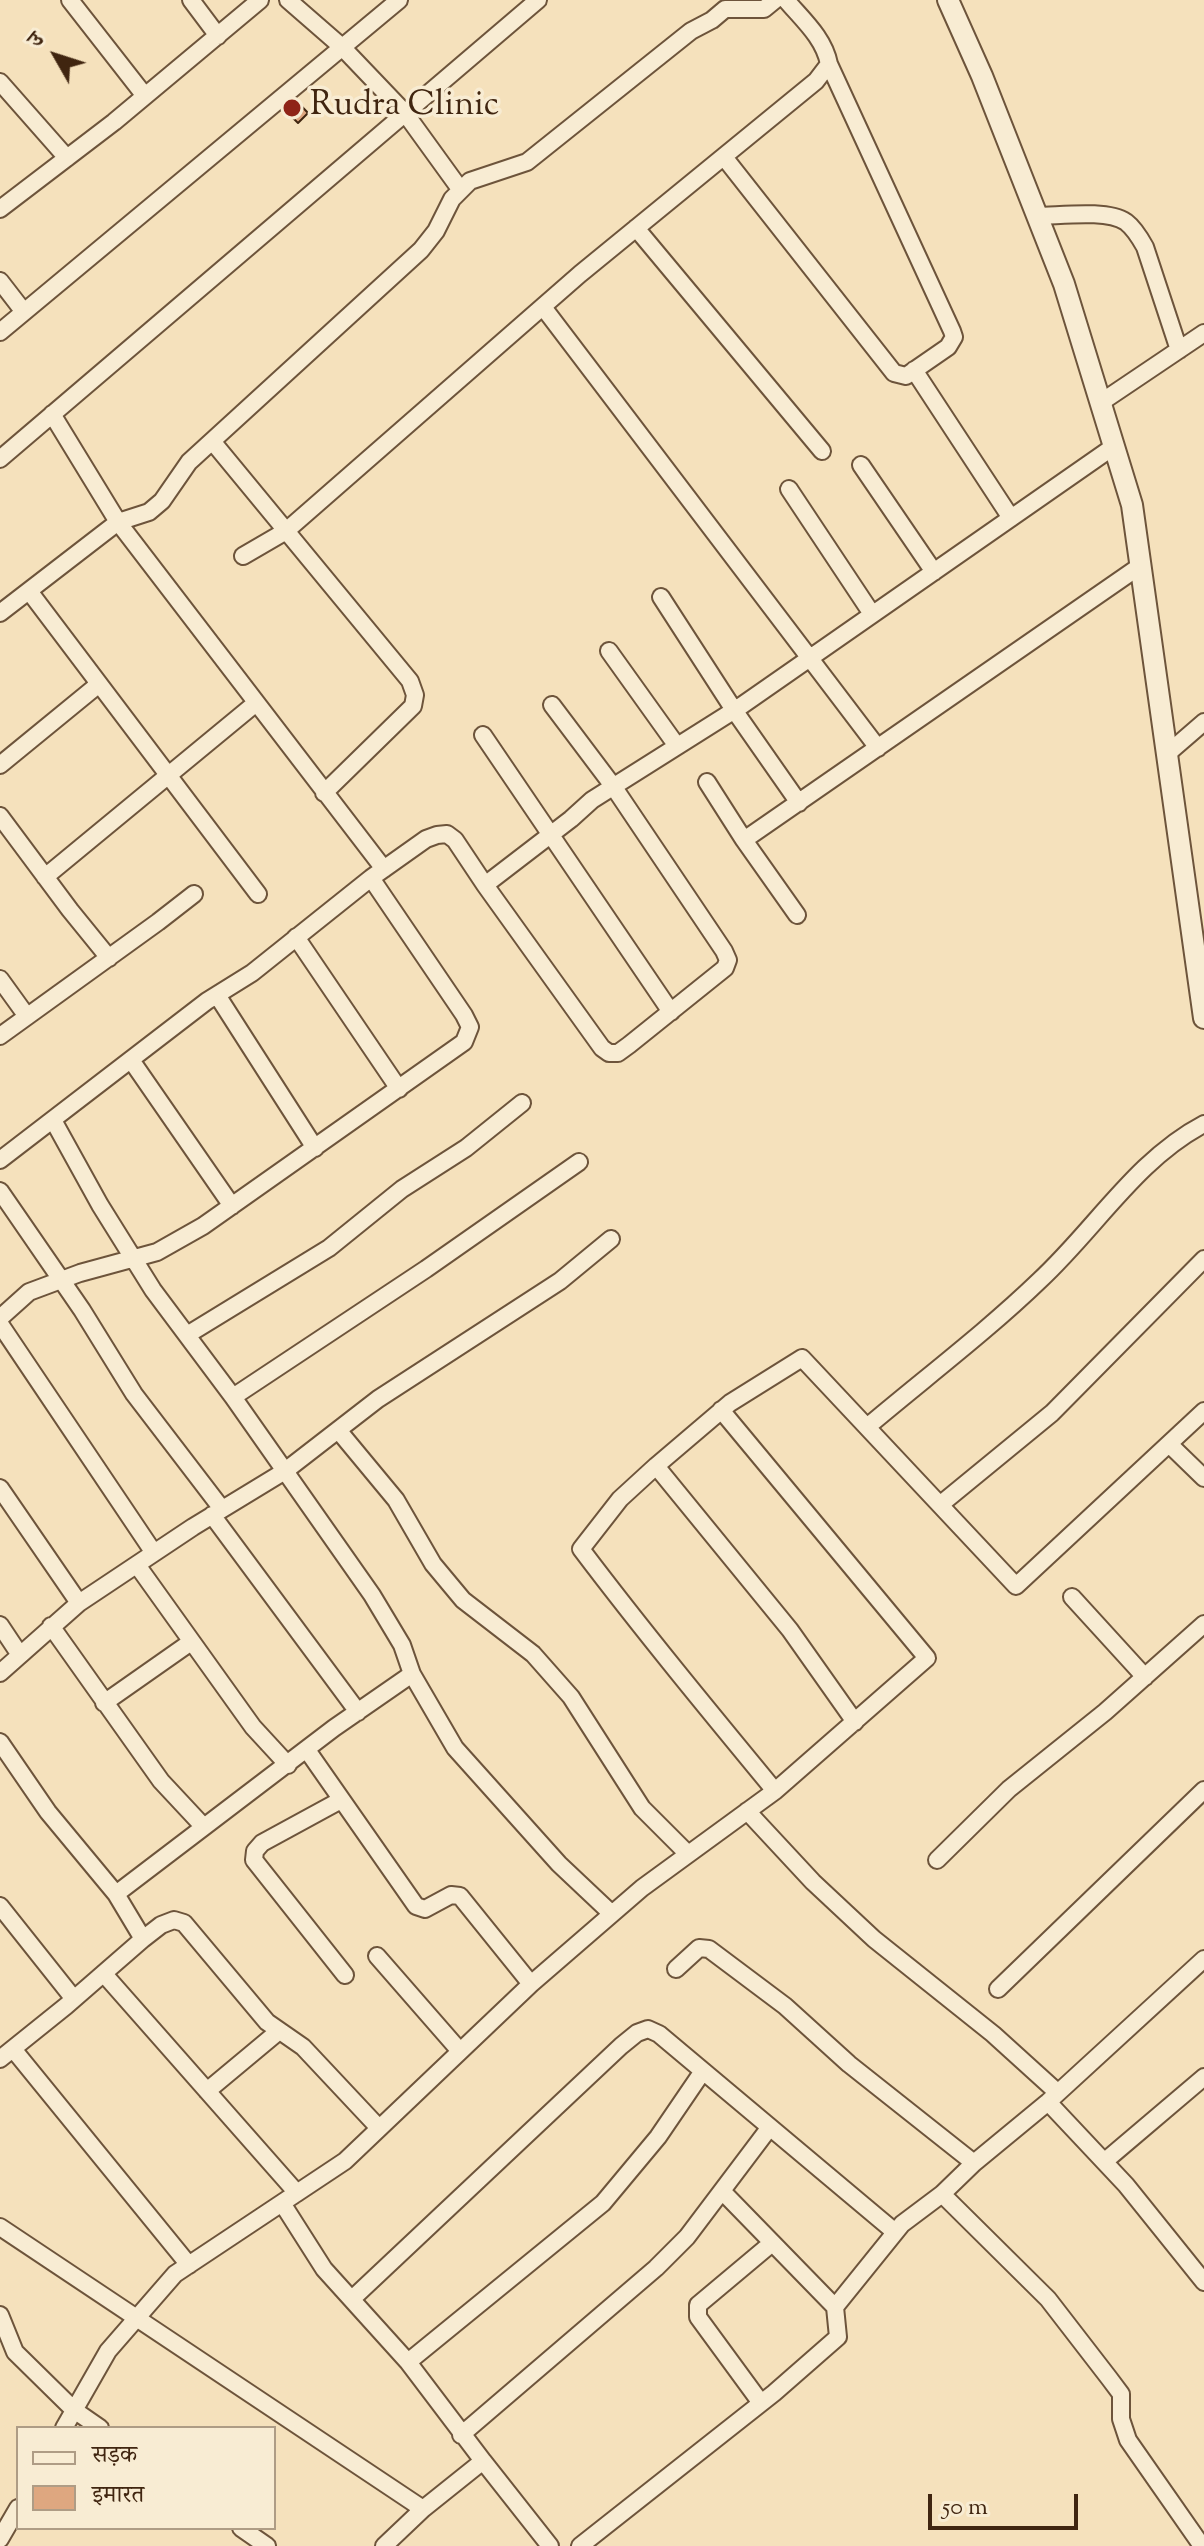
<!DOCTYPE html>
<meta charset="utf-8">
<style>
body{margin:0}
#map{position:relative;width:1204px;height:2546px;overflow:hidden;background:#f5e1bc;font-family:"Sorts Mill Goudy","Noto Serif Devanagari",serif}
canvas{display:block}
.legend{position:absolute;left:16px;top:2426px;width:260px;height:104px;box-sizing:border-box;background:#f8ecd3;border:2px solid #ae9c85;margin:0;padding:10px 14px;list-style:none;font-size:24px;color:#402510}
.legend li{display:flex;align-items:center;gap:16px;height:40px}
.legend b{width:40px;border:2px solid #ae9c85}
.north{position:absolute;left:16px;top:16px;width:80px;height:80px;-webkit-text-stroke:6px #f8ecd3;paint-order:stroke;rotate:309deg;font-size:22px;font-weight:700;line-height:32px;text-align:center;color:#402510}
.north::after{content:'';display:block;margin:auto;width:28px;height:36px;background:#402510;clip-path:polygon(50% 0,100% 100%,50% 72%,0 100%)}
.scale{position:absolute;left:928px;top:2494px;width:150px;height:36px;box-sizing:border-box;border:4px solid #402510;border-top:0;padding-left:10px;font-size:24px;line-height:28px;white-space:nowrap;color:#402510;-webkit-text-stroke:6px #f8ecd3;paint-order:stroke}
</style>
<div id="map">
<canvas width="1204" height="2546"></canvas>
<ul class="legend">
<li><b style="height:10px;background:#f8ecd3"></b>सड़क</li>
<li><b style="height:22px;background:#dea780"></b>इमारत</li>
</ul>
<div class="north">उ</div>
<div class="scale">50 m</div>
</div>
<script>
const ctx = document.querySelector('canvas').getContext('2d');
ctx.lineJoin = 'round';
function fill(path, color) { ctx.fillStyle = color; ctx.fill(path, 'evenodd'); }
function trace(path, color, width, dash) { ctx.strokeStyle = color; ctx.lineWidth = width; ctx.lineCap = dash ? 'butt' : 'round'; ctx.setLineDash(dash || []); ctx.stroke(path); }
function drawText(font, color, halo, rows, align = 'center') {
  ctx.font = font + ' "Sorts Mill Goudy",serif'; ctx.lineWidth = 7; ctx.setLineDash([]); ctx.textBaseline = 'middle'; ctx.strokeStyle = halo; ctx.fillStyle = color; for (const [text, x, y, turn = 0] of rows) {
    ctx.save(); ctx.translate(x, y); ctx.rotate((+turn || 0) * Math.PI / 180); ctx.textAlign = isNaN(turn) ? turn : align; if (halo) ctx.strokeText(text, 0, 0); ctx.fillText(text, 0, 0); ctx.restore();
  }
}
const building = new Path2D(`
 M291 95 308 113 298 123 280 105Z`);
const minor = new Path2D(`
 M70 0 145 96
 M191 0 218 36
 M288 0 342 47 405 113 460 189
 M0 82 67 158
 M724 157 894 373 906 376 948 347 954 337 952 331 829 64
 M0 209 114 122 260 0
 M1037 216C1059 216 1107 209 1126 222 1134 228 1140 238 1145 247L1179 350
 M636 228 822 451
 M0 281 24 312
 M543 307 878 748
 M0 332 399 0
 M914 370 1011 518
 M1100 403 1204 333
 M52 414 118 522 384 869
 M212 441 410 681 415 695 413 706 324 793
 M0 459 538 0
 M861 465 934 572
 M789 489 872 614
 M243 556 286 531 580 274 816 81 829 64C824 38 803 20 786 0
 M29 591 258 894
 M661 597 734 710 799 803
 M0 613 118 522 149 512 162 501 189 462 421 250 436 231 452 199 470 181 527 162 691 31 712 20 725 9H764L775 0
 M609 651 677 746
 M483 735 671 1012
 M1167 754 1204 722
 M0 765 99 684
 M707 782 744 840
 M0 816 70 910 109 958
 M45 877 256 703
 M485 885 602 1048 609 1053H618L629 1045 725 968 728 960 724 951 613 786 552 705
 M797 915 744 840 1140 566
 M296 937 399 1089
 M0 979 26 1015
 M217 995 315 1148
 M0 1036 158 922 194 894
 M131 1060 232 1206
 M53 1120 100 1205 153 1290 233 1397 372 1595 402 1645 412 1674 455 1748 559 1864 612 1914
 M0 1160 207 1001 252 973 371 878 426 839 437 835 447 834 455 840 485 885 571 819 592 800 741 706 1113 447
 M0 1191 82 1310 134 1394 222 1509
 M0 1318 29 1292 80 1273 157 1252 203 1226 464 1042 470 1027 464 1015 371 878
 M0 1324 154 1553
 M187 1335 329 1248 402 1189 466 1148 522 1103
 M233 1397 426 1269 579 1162
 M867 1427C925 1378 986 1332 1040 1280 1095 1229 1137 1159 1204 1124
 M338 1430 396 1500 433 1564 463 1600 533 1654 571 1697 642 1808 688 1854
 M1169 1444 1204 1478
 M656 1466 790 1630 855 1722
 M0 1488 79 1603 0 1673
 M941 1504 1052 1413 1204 1259
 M212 1515 358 1712
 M137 1565 253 1727 288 1765
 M1072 1597 1145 1677
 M79 1603 193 1527 285 1471 378 1399 560 1281 611 1239
 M0 1625 20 1655
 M51 1626 161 1781 203 1826
 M104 1703 191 1642
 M0 1742 48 1812 116 1894 143 1939 66 2006 0 2059
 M307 1750 416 1906 425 1909 451 1895 460 1896 531 1984
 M775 1791C709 1711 643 1631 581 1549L620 1499 656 1466 730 1403 802 1358 1016 1586 1204 1411
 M341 1800 262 1843 255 1851 254 1860 345 1975
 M747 1811 813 1882 874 1939 993 2034 1057 2092
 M937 1860 1009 1789 1105 1712 1204 1624
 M116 1894 334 1728 412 1674
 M0 1906 74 1999
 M143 1939 161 1925 174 1920 184 1923 267 2022 303 2047 379 2128
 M377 1956 459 2050
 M676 1969 699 1948 709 1949 785 2006 849 2064 974 2163
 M104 1974 297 2193
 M998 1989 1204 1790
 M13 2049 189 2265
 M207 2091 279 2031
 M1048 2102 1126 2185 1204 2282
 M1105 2161 1204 2077
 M722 2191 835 2307
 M942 2194 1048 2299 1109 2378 1121 2394V2419L1128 2440 1202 2546
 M282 2203 324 2269 408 2362 483 2461 423 2509 384 2546
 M0 2227 423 2509
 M352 2299 621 2046 637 2033 648 2029 659 2034 895 2232
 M0 2315 15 2352 74 2410 100 2428
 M408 2362 603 2203 658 2137 703 2071
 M761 2403 698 2317V2305L772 2243
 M64 2428 108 2351 175 2274 345 2161 531 1984 642 1888 775 1791 927 1658 721 1410
 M461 2435 656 2268 687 2237 770 2127
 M483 2461 550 2546
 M241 2528 267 2546
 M0 2539 18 2508
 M580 2546 774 2393 838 2337 835 2307 902 2224 942 2194 974 2163 1048 2102 1204 1959`);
const tertiary = new Path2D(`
 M948 0 982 76 1064 284 1132 505 1204 1018`);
const markers = [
 [292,108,10,"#8f2418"]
];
const poiNames = [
 ["Rudra Clinic",310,108]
];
fill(building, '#dea780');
trace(building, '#402510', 2);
trace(minor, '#6d543b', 20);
trace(tertiary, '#6d543b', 24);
trace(minor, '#f8ecd3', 16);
trace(tertiary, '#f8ecd3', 20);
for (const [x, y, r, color] of markers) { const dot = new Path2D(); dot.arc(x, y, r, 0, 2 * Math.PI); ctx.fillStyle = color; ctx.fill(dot); trace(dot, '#f8ecd3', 3); }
drawText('34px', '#402510', '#f8ecd3', poiNames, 'left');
</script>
